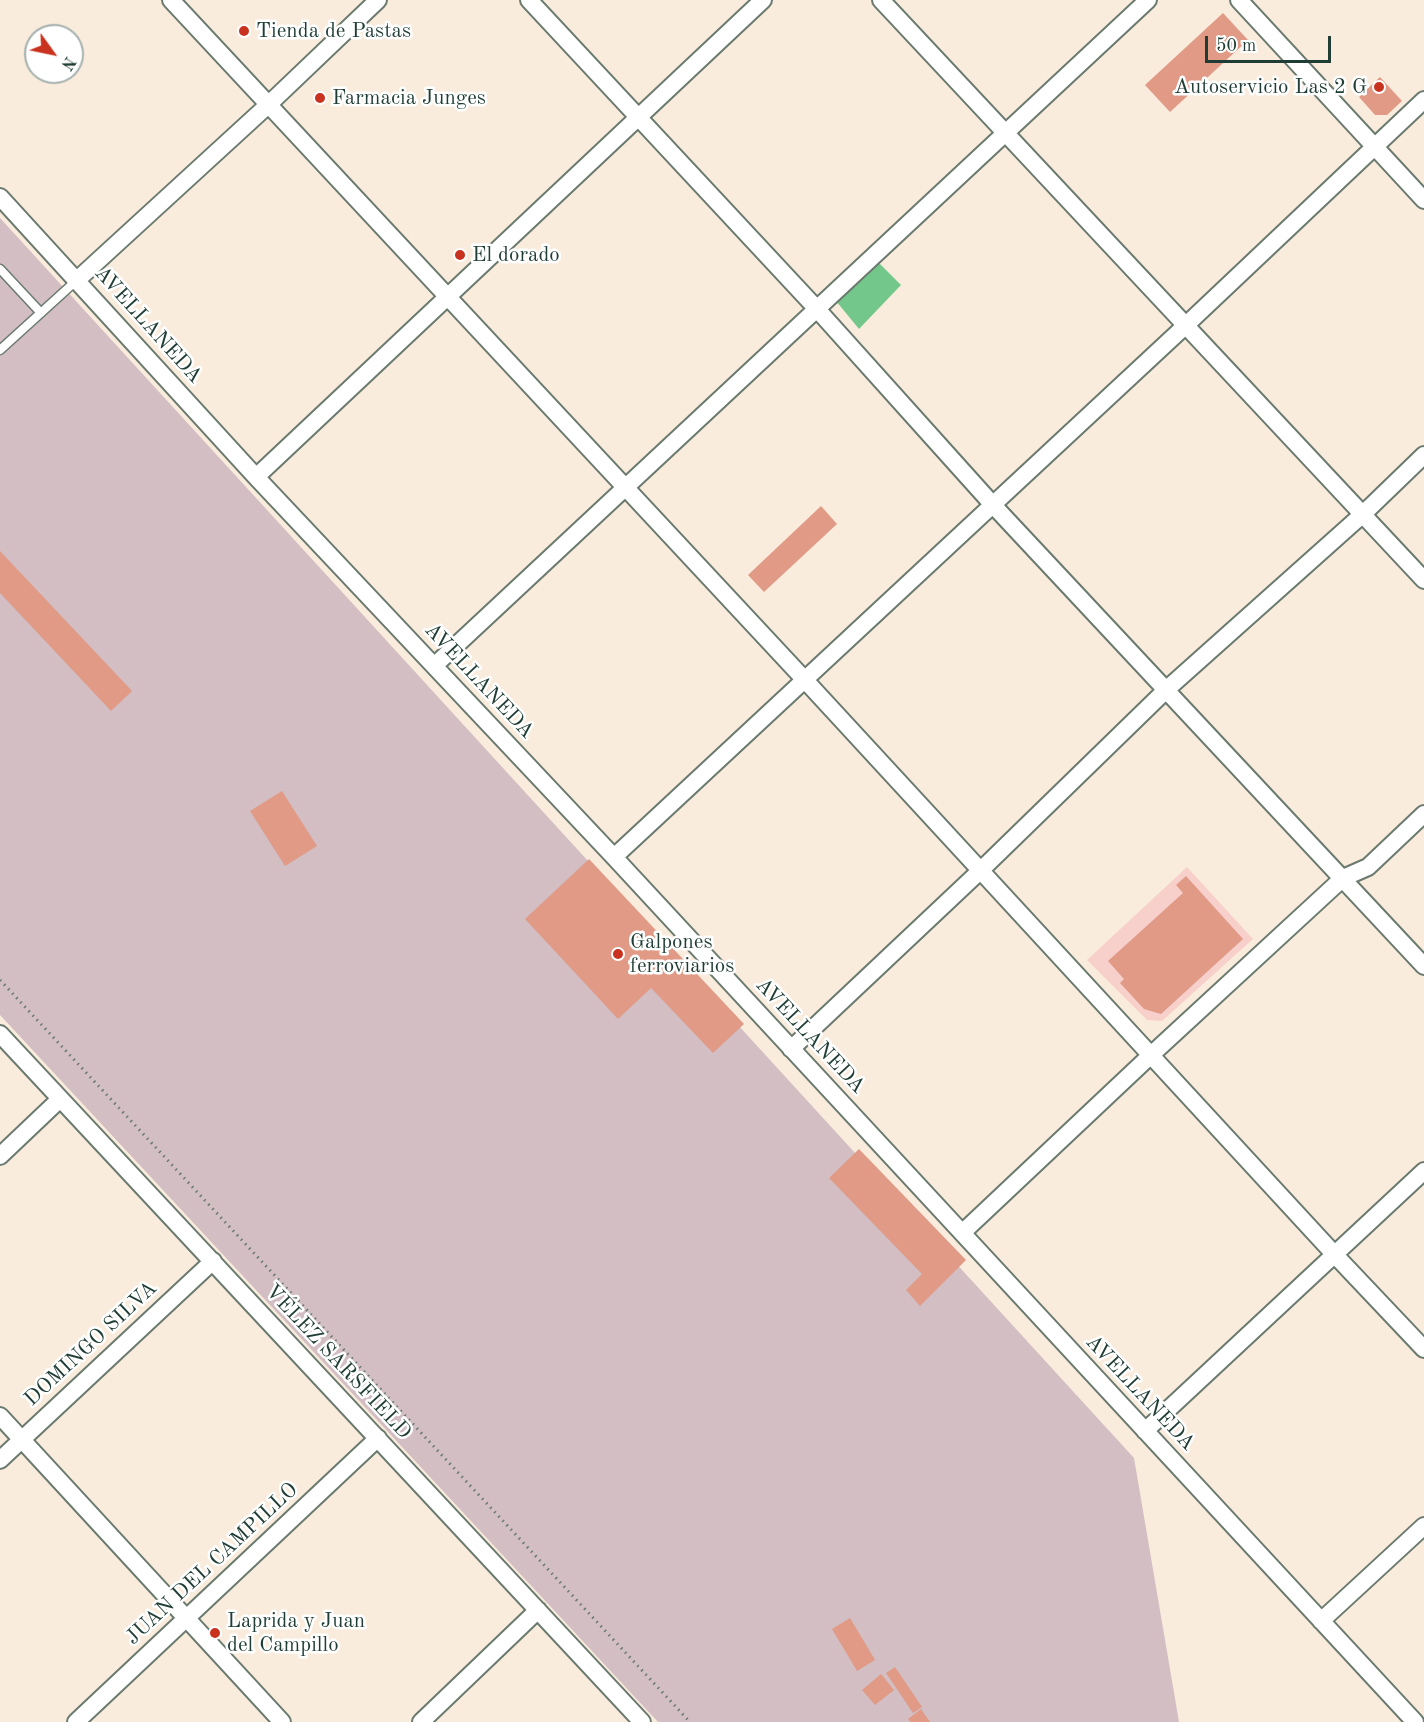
<!DOCTYPE html>
<meta charset="utf-8">
<style>
body{margin:0}
#map{position:relative;width:1424px;height:1722px;overflow:hidden;background:#f9ecdc;font-family:"Old Standard TT",serif}
canvas{display:block}
.north{position:absolute;left:24px;top:24px;width:60px;height:60px;box-sizing:border-box;background:#fff;border:2px solid #a5b1ae;border-radius:50%;rotate:123deg;font-size:16px;font-weight:700;line-height:24px;text-align:center;color:#1f3d34}
.north::after{content:'';display:block;margin:auto;width:21px;height:27px;background:#c8321e;clip-path:polygon(50% 0,100% 100%,50% 72%,0 100%)}
.scale{position:absolute;left:1205px;top:36px;width:126px;height:27px;box-sizing:border-box;border:3px solid #1f3d34;border-top:0;padding-left:8px;font-size:18px;line-height:21px;white-space:nowrap;color:#1f3d34;-webkit-text-stroke:4px #fff;paint-order:stroke}
</style>
<div id="map">
<canvas width="1424" height="1722"></canvas>
<div class="north">N</div>
<div class="scale">50 m</div>
</div>
<script>
const ctx = document.querySelector('canvas').getContext('2d');
ctx.lineJoin = 'round';
function fill(path, color) { ctx.fillStyle = color; ctx.fill(path, 'evenodd'); }
function trace(path, color, width, dash) { ctx.strokeStyle = color; ctx.lineWidth = width; ctx.lineCap = dash ? 'butt' : 'round'; ctx.setLineDash(dash || []); ctx.stroke(path); }
function drawText(font, color, halo, rows, align = 'center') {
  ctx.font = font + ' "Old Standard TT",serif'; ctx.lineWidth = 5; ctx.setLineDash([]); ctx.textBaseline = 'middle'; ctx.strokeStyle = halo; ctx.fillStyle = color; for (const [text, x, y, turn = 0] of rows) {
    ctx.save(); ctx.translate(x, y); ctx.rotate((+turn || 0) * Math.PI / 180); ctx.textAlign = isNaN(turn) ? turn : align; if (halo) ctx.strokeText(text, 0, 0); ctx.fillText(text, 0, 0); ctx.restore();
  }
}
const built = new Path2D(`
 M1187 867 1253 939 1162 1021 1147 1020 1087 960Z`);
const industrial = new Path2D(`
 M0 218 1134 1458 1179 1722H658L0 1015Z`);
const green = new Path2D(`
 M878 262 901 285 859 329 836 301Z`);
const building = new Path2D(`
 M1223 13 1248 40 1170 112 1145 85Z
 M1380 77 1402 101 1387 115H1375L1359 97Z
 M821 506 837 524 764 592 748 575Z
 M0 551 132 691 111 711 0 593Z
 M282 791 317 846 285 866 250 811Z
 M589 859 744 1024 713 1053 651 988 618 1019 525 919Z
 M1186 876 1243 939 1161 1014 1144 1009 1120 983 1124 979 1108 961 1183 893 1176 885Z
 M859 1149 966 1260 920 1306 906 1290 922 1274 829 1178Z
 M850 1618 875 1660 857 1671 832 1629Z
 M895 1667 922 1707 913 1713 886 1673Z
 M881 1674 894 1690 875 1705 862 1690Z
 M921 1709 930 1722H911L908 1719Z`);
const path = new Path2D(`
 M0 980 690 1722`);
const lane = new Path2D(`
 M0 269 41 313
 M0 350 77 280`);
const street = new Path2D(`
 M171 0 804 679 1335 1255 1424 1349
 M529 0 816 308 993 505 1424 966
 M881 0 1424 580
 M1239 0 1424 200
 M0 197 256 477 614 857 1415 1722
 M77 280 268 105 378 0
 M256 477 763 0
 M434 666 1148 0
 M614 857 1185 326 1424 100
 M0 1034 642 1722
 M791 1049 981 870 1167 689 1363 514 1424 455
 M0 1156 60 1099
 M962 1233 1151 1055 1343 878 1368 867 1424 814
 M0 1416 282 1722
 M1145 1431 1424 1171
 M0 1460 213 1261
 M1321 1621 1424 1526
 M76 1722 378 1438
 M421 1722 538 1610`);
const markers = [
 [244,31,6,"#c8321e"],
 [1379,87,6,"#c8321e"],
 [320,98,6,"#c8321e"],
 [460,255,6,"#c8321e"],
 [618,954,6,"#c8321e"],
 [215,1633,6,"#c8321e"]
];
const poiNames = [
 ["Tienda de Pastas",256,31],
 ["Autoservicio Las 2 G",1367,87,"right"],
 ["Farmacia Junges",332,98],
 ["El dorado",472,255],
 ["Galpones",630,942],
 ["ferroviarios",630,966],
 ["Laprida y Juan",227,1621],
 ["del Campillo",227,1645]
];
const streetNames = [
 ["AVELLANEDA",148,325,48],
 ["AVELLANEDA",479,681,47],
 ["AVELLANEDA",810,1036,47],
 ["DOMINGO SILVA",91,1344,-43],
 ["VÉLEZ SARSFIELD",338,1362,47],
 ["AVELLANEDA",1140,1393,47],
 ["JUAN DEL CAMPILLO",212,1564,-43]
];
fill(built, '#f7d0cc');
fill(industrial, '#d2bec3');
fill(green, '#74c78a');
fill(building, '#e09a86');
trace(lane, '#6b7a6f', 11);
trace(street, '#6b7a6f', 20);
trace(path, '#6b7a6f', 3, [1.5, 4.5]);
trace(lane, '#fff', 8);
trace(street, '#fff', 16);
for (const [x, y, r, color] of markers) { const dot = new Path2D(); dot.arc(x, y, r, 0, 2 * Math.PI); ctx.fillStyle = color; ctx.fill(dot); trace(dot, '#fff', 2); }
drawText('21px', '#1f3d34', '#fff', poiNames, 'left');
drawText('21px', '#1f3d34', '#fff', streetNames);
</script>
